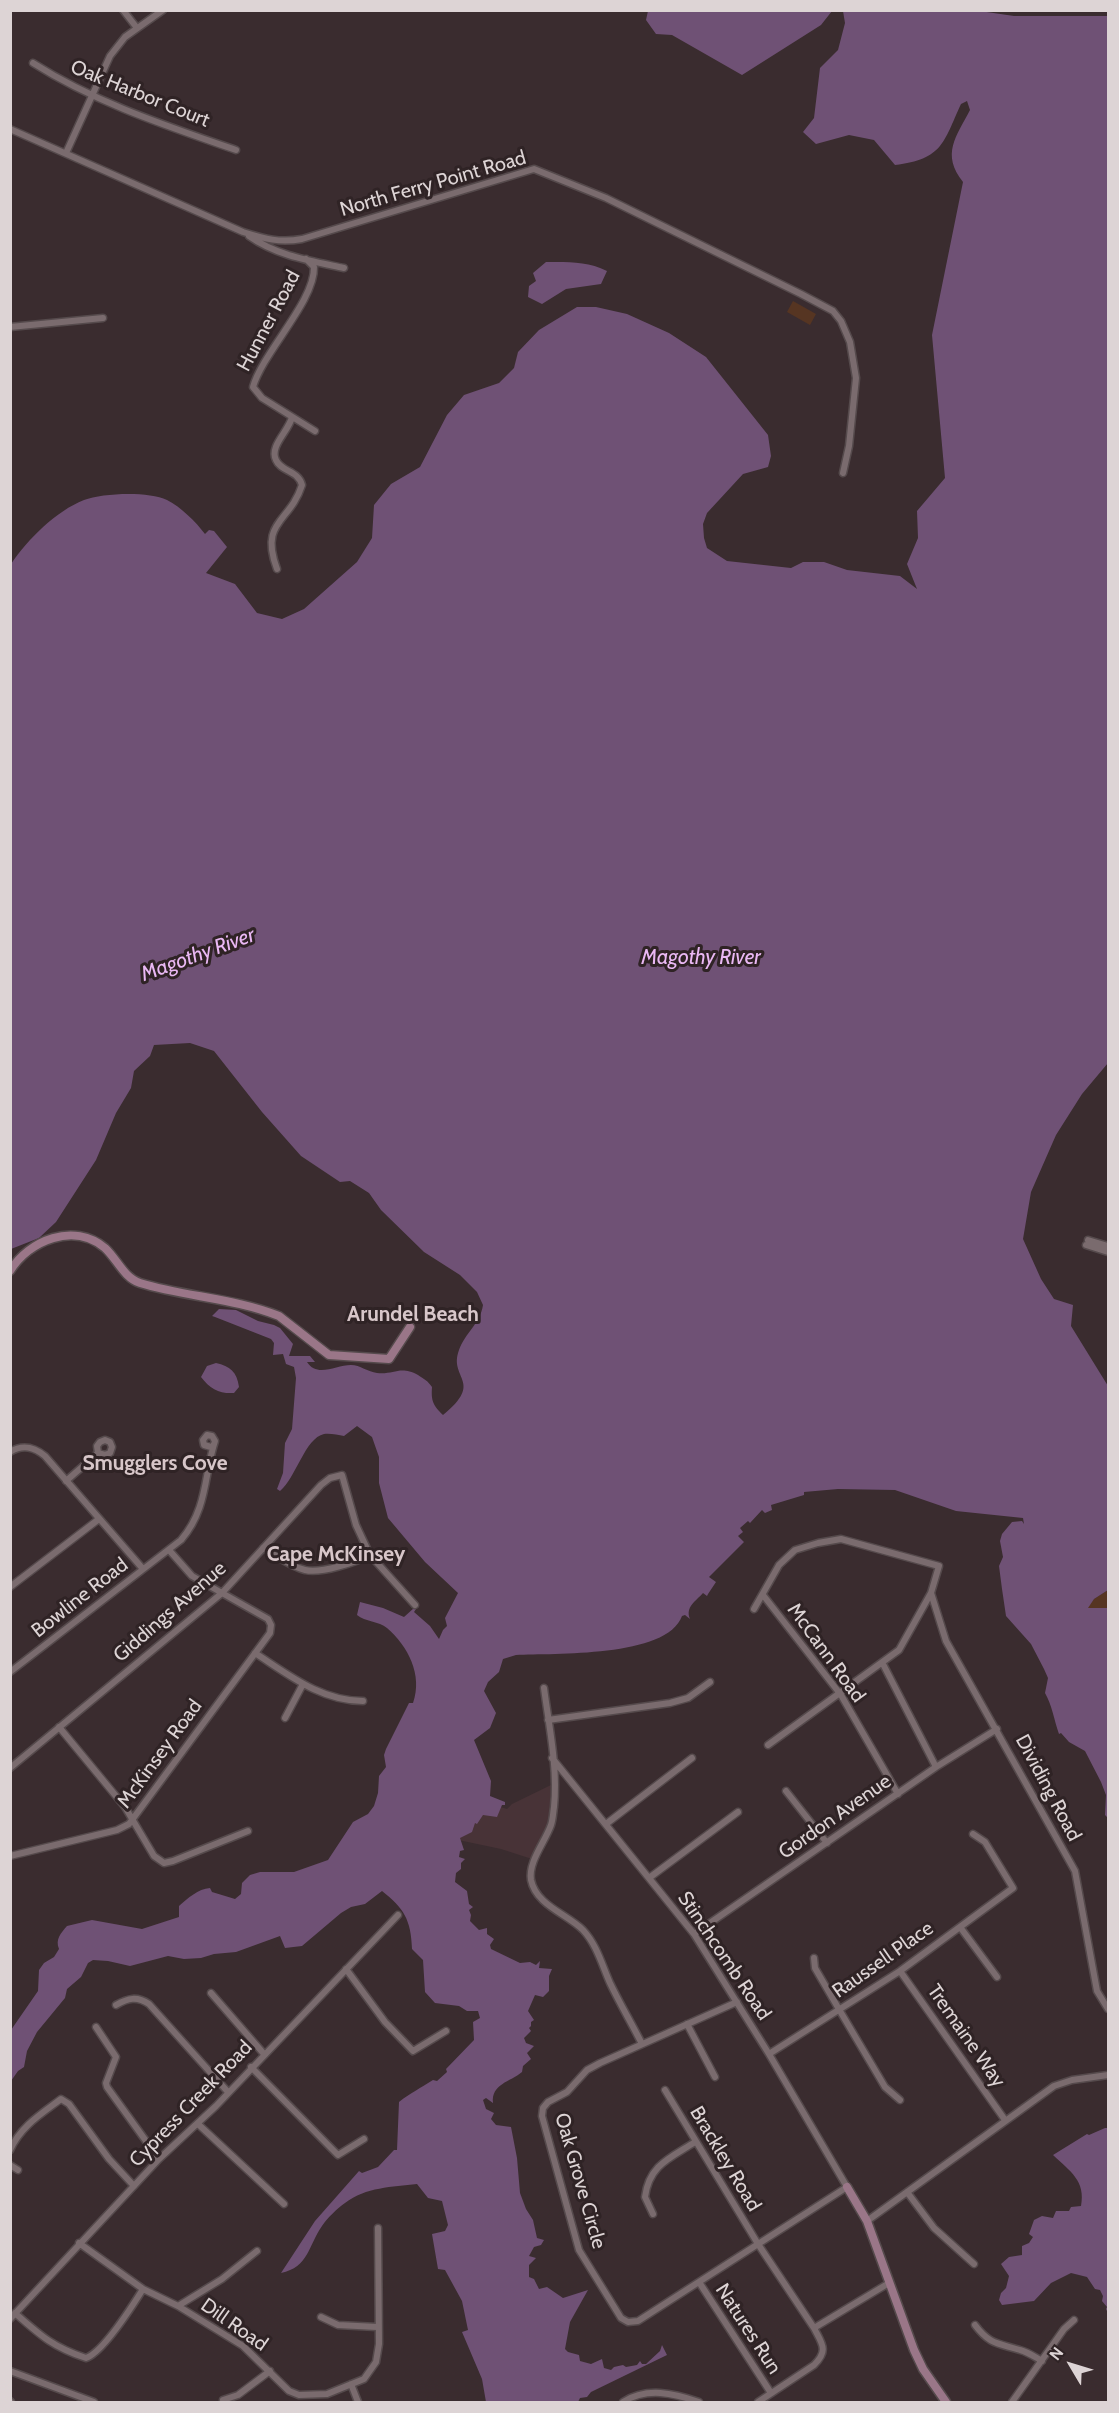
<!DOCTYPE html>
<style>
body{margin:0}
#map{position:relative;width:1119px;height:2413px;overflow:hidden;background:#3a2c2f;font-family:Cabin,sans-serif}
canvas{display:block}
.frame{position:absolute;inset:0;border:12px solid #ddd4d5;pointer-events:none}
.north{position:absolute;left:1041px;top:2335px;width:60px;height:60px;-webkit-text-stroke:4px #2f2325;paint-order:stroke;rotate:308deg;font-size:16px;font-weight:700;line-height:24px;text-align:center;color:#ddd4d5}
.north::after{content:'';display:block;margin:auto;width:21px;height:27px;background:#ddd4d5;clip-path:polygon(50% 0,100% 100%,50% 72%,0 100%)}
</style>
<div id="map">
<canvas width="1119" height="2413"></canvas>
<div class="frame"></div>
<div class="north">N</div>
</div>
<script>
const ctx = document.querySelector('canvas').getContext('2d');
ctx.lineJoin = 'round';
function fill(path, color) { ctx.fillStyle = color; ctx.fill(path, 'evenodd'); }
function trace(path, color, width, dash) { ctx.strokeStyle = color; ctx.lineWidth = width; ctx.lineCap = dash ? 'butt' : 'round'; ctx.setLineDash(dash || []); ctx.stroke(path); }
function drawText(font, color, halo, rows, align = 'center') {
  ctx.font = font + ' Cabin,sans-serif'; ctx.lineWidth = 6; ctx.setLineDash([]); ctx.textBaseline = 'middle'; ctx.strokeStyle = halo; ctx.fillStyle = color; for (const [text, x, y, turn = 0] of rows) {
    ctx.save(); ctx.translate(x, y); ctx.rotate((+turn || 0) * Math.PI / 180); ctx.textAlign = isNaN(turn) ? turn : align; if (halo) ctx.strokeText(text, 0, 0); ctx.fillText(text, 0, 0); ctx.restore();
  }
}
const built = new Path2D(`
 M551 1785 549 1823 532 1859 501 1849 444 1837 437 1787 507 1809 512 1804Z`);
const green = new Path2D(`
 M793 301 816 314 810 325 787 312Z
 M1108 1590V1608H1087L1094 1599Z`);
const water = new Path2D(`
 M973 10 1014 16H1108V1063L1082 1094 1056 1135 1031 1192 1023 1239 1041 1279 1054 1299 1073 1305 1071 1326 1108 1386V1590L1094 1599 1088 1608H1108V1818L1105 1815 1106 1795 1101 1782 1085 1751 1069 1742 1061 1733 1059 1734C1054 1720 1052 1705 1045 1693L1048 1678 1044 1669 1031 1644 1006 1616 1002 1589 999 1566 1003 1557 1000 1541 1002 1534 1012 1522 1022 1521 1024 1524 1023 1518 956 1511 895 1490 838 1489 804 1492V1495L771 1505 772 1510 765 1513 762 1510 750 1523 748 1521 740 1528 743 1532 738 1536 744 1542 709 1577 716 1582 708 1594 707 1596 703 1593C696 1601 685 1607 690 1619L685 1615 682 1616C667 1658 553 1653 516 1655L503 1659 499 1672 488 1682 484 1691 496 1713 490 1728 474 1740 491 1781 490 1796 505 1802V1805H502L497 1817 483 1815 477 1824 475 1823 472 1832 460 1838 464 1850 460 1851 459 1857 465 1859 461 1863V1869L456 1873 455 1882 467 1891 469 1904 473 1907 469 1910 471 1915 470 1921 479 1930 487 1928V1934L494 1939 490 1945 491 1949 520 1963 530 1962 536 1965 540 1961 539 1968 552 1969 549 1976V1991L543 1997 535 1995 528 2011 534 2020 531 2022V2026L529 2028 531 2031 524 2038 526 2043 534 2046 527 2053 531 2059 523 2066 522 2072C510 2082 491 2084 493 2103L486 2098 483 2100 486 2109 494 2113 491 2119 496 2125 511 2127 517 2158 520 2193 526 2209 533 2220 537 2238 544 2240 541 2245 534 2247 529 2256 536 2258 529 2265V2277L534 2279 539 2289 547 2287 563 2298 588 2290 570 2322 565 2349 568 2352 579 2355 580 2361 591 2364 602 2359 604 2368 611 2370 614 2367 623 2365 626 2367 637 2365 640 2361 642 2364H646L660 2351 662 2345 667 2355 591 2392 587 2397 580 2398 578 2402H486L482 2379 462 2332 468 2330 462 2301 445 2270 438 2269 432 2234 445 2231 448 2225 442 2201 428 2198 417 2184C392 2187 366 2187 345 2203 338 2208 327 2218 322 2226 308 2246 309 2267 281 2273L315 2221 359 2171 362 2173 378 2167 394 2150H397L399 2102C410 2093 421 2088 433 2080L437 2081 447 2072 446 2069 474 2040 473 2022 480 2018 478 2011H467L459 2006 435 2003 425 1992 423 1960 412 1949C411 1920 404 1908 382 1891L365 1904 351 1907 341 1913 302 1946 285 1948 280 1936 236 1952 214 1954 201 1958 184 1959 168 1956 130 1966 108 1961 93 1960 88 1963 81 1977 67 1989 65 1998 37 2032 27 2051 24 2067 18 2071 11 2081V2030L38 1991 39 1970 44 1963 54 1957 59 1949C55 1939 61 1933 67 1926L92 1920 142 1929 179 1917V1906C188 1898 198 1889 210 1888L212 1892 235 1899 241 1894 242 1883 250 1875 260 1872H294L328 1860 353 1822 368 1814 374 1806 378 1793 379 1776 386 1767 384 1755 386 1749 409 1703H413C423 1675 408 1646 387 1628 379 1621 365 1622 357 1615L360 1602 383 1608 404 1617 414 1608 416 1609 414 1612 430 1626 439 1639 443 1630 447 1626 445 1618 458 1593 425 1562 388 1518 379 1483V1457L372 1437 357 1426 344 1436C338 1435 330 1433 324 1434 305 1438 296 1478 280 1491L277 1489 283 1473 285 1443 292 1429 296 1378 294 1367 286 1364 283 1354 273 1355 274 1343 271 1339 215 1317 212 1316 219 1309 236 1310 258 1321 274 1325 280 1328 293 1344 289 1356H310L315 1362H307C317 1378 336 1365 351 1365 360 1365 368 1372 377 1373 394 1375 400 1365 418 1375 424 1379 428 1381 432 1387 431 1401 433 1405 443 1415 485 1381 448 1379 459 1350 465 1333 480 1324 483 1305L477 1292 460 1275 424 1252 381 1210 369 1193 350 1181 340 1182 301 1156 262 1112 214 1051 190 1043 154 1045 150 1056 134 1071 131 1088 116 1113 96 1160 56 1222 39 1238 11 1249V564C28 539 56 511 84 500 103 493 148 491 167 500 181 507 196 522 205 534L209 530 214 531 227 547 206 573 235 584 257 613 282 619 304 609 357 562 372 538 374 505 391 484 420 467 447 415 464 395 499 383 514 368 518 352 539 330 577 307H596L627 314 669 333 706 357 768 435 771 456 768 467 743 474 707 513 703 524 704 538 707 548 727 561 791 568 803 562H824L847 570 900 576 917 589 907 564 918 538 917 511 945 478 932 335 963 182C941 154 956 137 970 110L967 101 961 104C943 143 943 159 895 165L874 140 849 135 816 144 803 132 814 118 820 68 838 50 845 23 843 11Z
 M648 11V10L832 11 821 25 742 75 672 35 656 34 646 20Z
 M546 262C568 262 587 261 607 271L601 284 566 289 542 304 528 297 529 286 536 281 533 273Z
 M216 1363C230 1366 237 1372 239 1387L234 1393C220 1394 210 1389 201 1377L207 1366Z
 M1105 2128H1108V2313L1106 2309 1107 2307 1102 2301 1103 2296 1100 2290 1095 2289 1087 2277 1071 2273 1051 2283 1034 2301 1002 2305 999 2300 1001 2293 1006 2288 1009 2276 1001 2264 1009 2257 1022 2255V2246L1029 2243 1033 2237 1029 2234 1034 2220 1042 2216 1053 2218 1056 2211H1069L1071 2207 1081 2206C1086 2181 1070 2171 1053 2155L1087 2134 1089 2135Z`);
const street = new Path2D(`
 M123 10 137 28
 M33 63C96 103 167 126 236 150
 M10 129 243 232C265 239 280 243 302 239L534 169 606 198 801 294 833 311 841 321 850 342 856 378 849 446 843 473
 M66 153 110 56 125 37 163 10
 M249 236C277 256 311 261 344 268
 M306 259 314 267C315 301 263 352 253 387L262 398 315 431
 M10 327 103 318
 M277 569C259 521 290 523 302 485 298 470 281 472 276 460 269 446 289 431 292 417
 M1088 1240 1108 1246
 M1086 1245 1108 1252
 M10 1452C23 1444 34 1447 45 1456L143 1569
 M66 1481 98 1453 105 1455 110 1453 112 1447 110 1442 105 1440 100 1442 97 1446 98 1453
 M263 1548C276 1555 290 1567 305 1570 321 1574 356 1562 370 1555
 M10 1587 99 1519
 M931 1593 946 1641 1075 1871 1097 1991 1108 2009
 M763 1595 841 1695 898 1794
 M754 1609 779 1565 795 1550 818 1543 841 1539 939 1566 931 1593 899 1650 768 1745
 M255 1653C289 1675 321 1701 363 1701
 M883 1664 936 1767
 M10 1672 181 1540C208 1509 204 1474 215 1441L212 1436 207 1435 203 1440 204 1445 211 1447
 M544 1688C549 1726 558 1768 554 1807 553 1813 553 1819 551 1825 545 1842 528 1862 531 1880 536 1905 567 1914 583 1930 597 1945 602 1965 610 1983 620 2004 632 2024 642 2044
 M285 1718 303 1684
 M548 1720 670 1703 688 1698 710 1682
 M59 1727 125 1807 154 1856 164 1863 173 1861 248 1831
 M552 1758 694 1934 769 2054 847 2187 638 2321 628 2322 621 2318 579 2250 542 2116 543 2108 548 2102 567 2092 587 2070 600 2063 737 2002
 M10 1768 222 1593 321 1485 330 1478 342 1475 356 1525 370 1555 415 1605
 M786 1791 827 1843
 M606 1824 692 1758
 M10 1856 117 1830 129 1824 270 1633 271 1625 268 1619 192 1576 169 1550
 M649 1878 738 1812
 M960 1927 997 1977
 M694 1934 936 1767 997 1729
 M814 1958 815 1968 840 2011 885 2087 900 2100
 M346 1969 385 2022 413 2051 446 2031
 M900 1971 1005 2120
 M211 1993 264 2054
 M116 2005C128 1998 137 1996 149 2004L228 2092
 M687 2024 715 2077
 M96 2027 116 2057 106 2083 107 2087 159 2159
 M769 2054 900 1971 1013 1888 985 1842 973 1834
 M251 2067 338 2155 364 2139
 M665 2090 758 2244 814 2328
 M198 2124 284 2204
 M10 2150C21 2126 41 2114 61 2099L69 2104 109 2159 134 2186
 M10 2165 18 2170
 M907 2192 934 2228 974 2264
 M653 2214 645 2197C649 2165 670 2158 695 2142
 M867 2221 1054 2086 1072 2080 1108 2075
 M79 2243 143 2289 178 2306 243 2346 289 2391 299 2395 327 2394 364 2379 376 2362 379 2344 378 2228
 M699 2282 771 2393
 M178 2306 222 2279 257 2251
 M15 2313C41 2336 53 2347 86 2358 103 2352 133 2305 143 2289
 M321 2317 338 2325 377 2327
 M10 2319 159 2159 216 2106 398 1915
 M975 2325C990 2345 998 2343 1020 2350 1028 2352 1035 2357 1042 2361
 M10 2371 94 2402
 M351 2384 358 2402
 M223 2400 238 2395 270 2371
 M10 2401 11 2402
 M623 2402C647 2387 673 2393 699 2402
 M758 2402 814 2365C829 2350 822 2344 814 2328L889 2283
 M1012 2402 1064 2329 1074 2320`);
const secondary = new Path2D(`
 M10 1271C29 1240 74 1222 105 1248 117 1259 124 1278 140 1283 186 1297 234 1298 279 1316L329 1355 389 1359 410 1327
 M847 2187 867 2221 914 2350 923 2369 946 2402`);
const streetNames = [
 ["Oak Harbor Court",140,94,22],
 ["North Ferry Point Road",433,184,-16],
 ["Hunner Road",269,321,-62],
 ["Bowline Road",80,1598,-38],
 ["Giddings Avenue",170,1612,-41],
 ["McCann Road",826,1653,54],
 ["McKinsey Road",160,1754,-54],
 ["Dividing Road",1048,1788,62],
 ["Gordon Avenue",835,1817,-35],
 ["Stinchcomb Road",724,1956,56],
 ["Raussell Place",883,1960,-35],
 ["Tremaine Way",966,2036,55],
 ["Cypress Creek Road",191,2104,-46],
 ["Brackley Road",725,2159,59],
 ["Oak Grove Circle",580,2181,74],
 ["Dill Road",234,2325,35],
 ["Natures Run",748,2329,57]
];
const waterNames = [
 ["Magothy River",198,955,-20],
 ["Magothy River",701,958]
];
const neighbourhoodNames = [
 ["Arundel Beach",413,1315],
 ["Smugglers Cove",155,1464],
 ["Cape McKinsey",336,1555]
];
fill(built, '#483337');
fill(green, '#563522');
fill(water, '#6f5175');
trace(street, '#554a4c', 9);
trace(secondary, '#554a4c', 11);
trace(street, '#7a6b6e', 6);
trace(secondary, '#9a7688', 8);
drawText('20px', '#ddd4d5', '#2f2325', streetNames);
drawText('italic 21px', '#eab8f4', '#2f2325', waterNames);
drawText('bold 21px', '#d7c6c9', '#2f2325', neighbourhoodNames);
</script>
